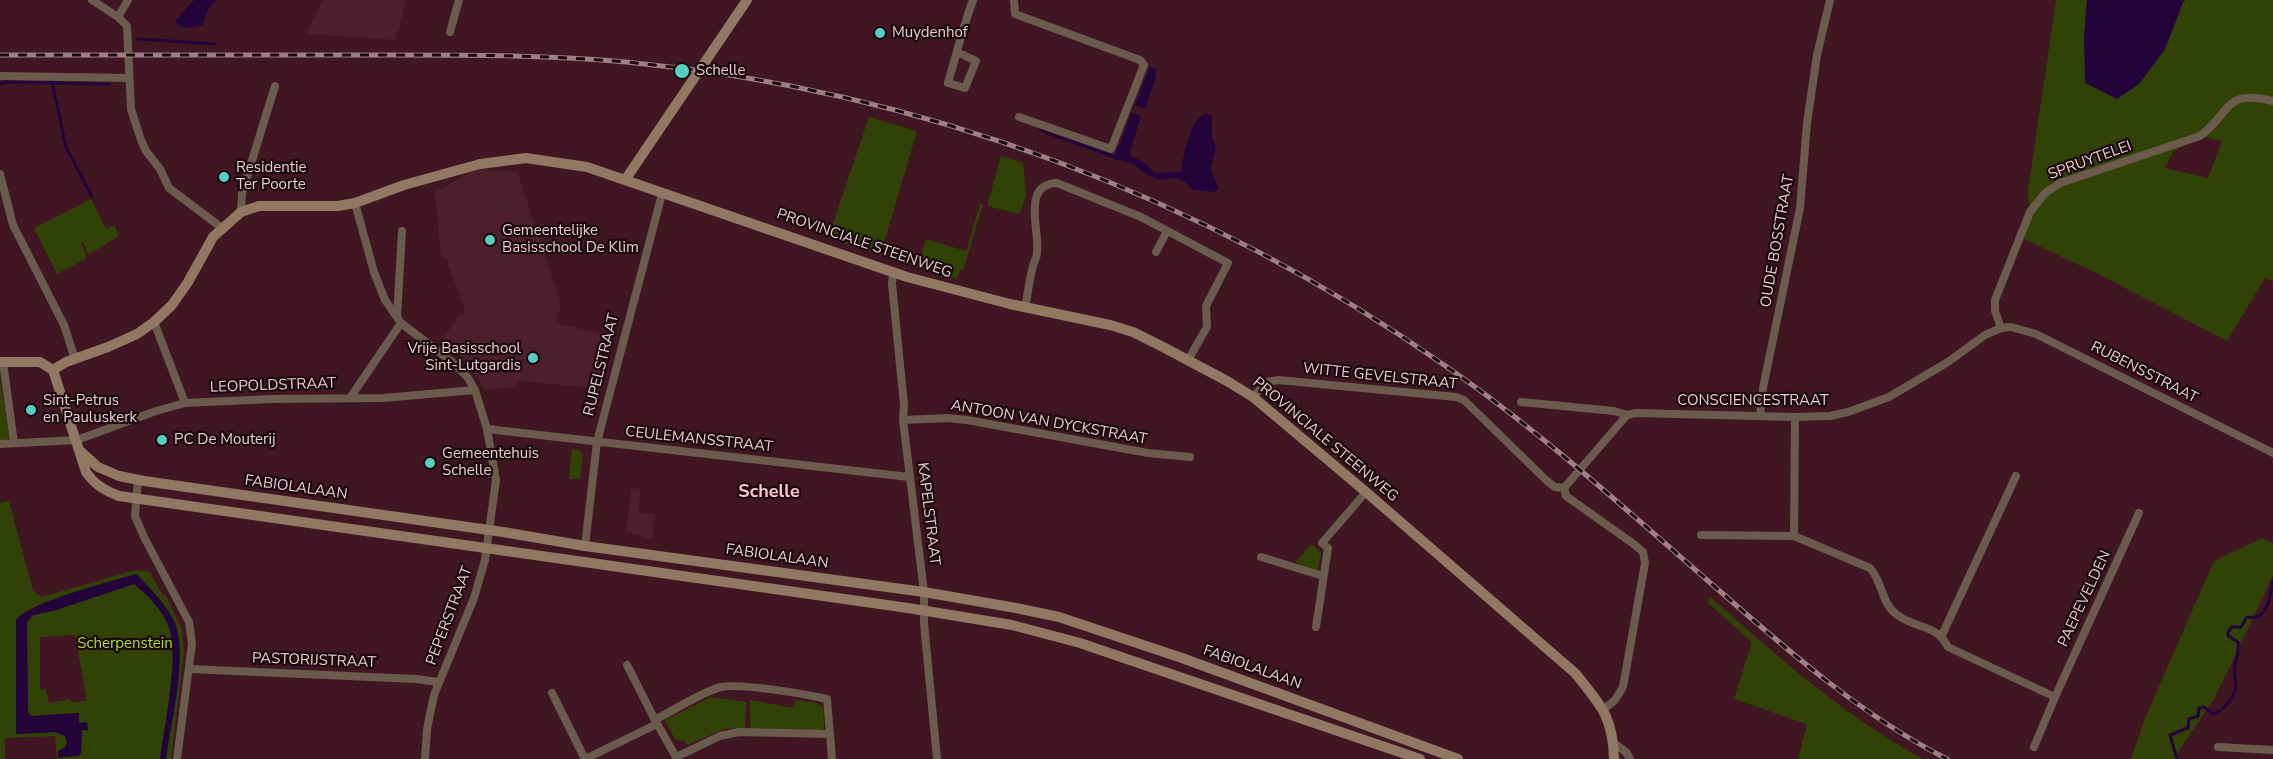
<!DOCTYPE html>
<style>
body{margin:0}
canvas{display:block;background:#3f1622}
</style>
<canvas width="2273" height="759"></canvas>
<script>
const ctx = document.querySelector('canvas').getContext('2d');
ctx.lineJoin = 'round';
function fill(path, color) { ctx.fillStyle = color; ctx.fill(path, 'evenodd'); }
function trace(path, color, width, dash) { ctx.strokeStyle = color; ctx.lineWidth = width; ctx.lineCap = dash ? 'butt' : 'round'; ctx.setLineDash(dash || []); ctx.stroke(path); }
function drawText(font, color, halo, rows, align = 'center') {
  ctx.font = font + ' "Nunito Sans",sans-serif'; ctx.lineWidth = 4.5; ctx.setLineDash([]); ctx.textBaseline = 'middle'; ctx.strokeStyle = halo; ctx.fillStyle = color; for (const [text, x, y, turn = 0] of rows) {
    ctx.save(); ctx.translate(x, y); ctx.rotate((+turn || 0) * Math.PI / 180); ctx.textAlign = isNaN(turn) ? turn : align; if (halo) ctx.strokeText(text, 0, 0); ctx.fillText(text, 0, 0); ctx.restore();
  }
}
const built = new Path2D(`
 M323 0H407L395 40 306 34Z
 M486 168 492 171H517L561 304 556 323 610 336 598 388 518 381 517 387 484 390 476 375 444 337 460 314H466L446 258 441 257 435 192 470 172Z
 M631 488 641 489 638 512 655 514 652 539 626 532Z`);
const green = new Path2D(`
 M2056 0H2087L2084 38 2139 84 2165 49 2184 0H2273V281L2265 278 2227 341 2100 275 2020 237 2030 212 2028 191ZM2200 136 2222 141 2208 178 2165 168 2173 152Z
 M869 117 917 131 884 243 885 247 884 256 828 238Z
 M1001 156 1023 163 1026 195 1020 214 987 206Z
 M91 199 106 229 114 225 119 236 88 255 83 241 81 242 87 258 57 274 34 228Z
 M980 204H983L963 271 960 270 957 279 893 259 894 249 921 257 926 239 966 251Z
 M0 377 9 440 0 441Z
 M572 449 579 450 583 455 580 479H569Z
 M9 501 33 591 42 597 135 570 150 572 162 594 166 596 182 630 184 653 171 759H166L178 672 174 621 161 601 137 574C112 581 29 603 16 620V734L55 732 65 736 67 742 65 747 81 754 82 730H88L87 723 79 724 78 713 32 716 28 713 27 622 33 615 56 610 134 584C150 597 164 611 170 631 179 657 164 729 160 759H57L55 736 5 738V759H0V503ZM75 635 87 701 71 702 70 699 49 703 46 690 40 689V637Z
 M2262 538 2273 543V576L2214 699 2180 749 2176 759H2131L2146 716 2214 561Z
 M1312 544 1321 553 1318 571 1295 562Z
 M1710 597C1777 656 1844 716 1923 759H1798L1807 724 1734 699 1752 642 1708 603Z
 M711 697 746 702 745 729 727 728 687 745 684 741 675 739 665 720Z
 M750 700 793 708 795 700 817 703 823 708 824 728 822 730 750 729Z`);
const water = new Path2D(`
 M194 0H216L208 9 203 25 189 28 179 26 175 21Z
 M2087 0H2184L2165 49 2139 84 2117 99 2085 83 2084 38Z
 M1150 67 1156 69 1155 80 1145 109 1135 105Z
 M1132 112 1141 116 1130 152 1131 156 1142 161 1156 173 1181 172C1183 156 1190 120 1205 113L1212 116V137L1216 148 1211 169 1218 188 1215 192 1193 190C1174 169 1173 184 1154 178 1138 172 1137 160 1115 160V155Z
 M136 574C150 588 165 603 174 621 189 651 171 725 166 759H160C164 729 179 657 170 631 164 611 150 597 134 584L56 610 33 615 27 622 28 713 32 716 79 713V723L87 722 88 730H82L81 753 78 756 58 758V751L65 747 67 742 65 736 55 732 16 734V620C31 601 110 582 136 574Z`);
const stream = new Path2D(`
 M138 39 215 44
 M52 82 66 147 92 197
 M0 84 5 82 109 84
 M1040 130 1115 157
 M2177 759 2170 735 2188 728 2189 719 2198 716 2199 708 2204 707 2213 714C2223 711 2235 697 2236 685 2236 679 2233 672 2235 665 2237 656 2239 652 2238 642L2228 636V632L2232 627H2241L2247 617C2268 621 2270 597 2273 581`);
const street = new Path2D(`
 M92 0 118 17 127 26 131 109 141 140 146 151 160 169 169 188 222 228
 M1014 0 1015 14 1140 60 1144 65 1111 149 1019 117
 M118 17 128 0
 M450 32 459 0
 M957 52 976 61 965 88 948 83C956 55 963 27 973 0
 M0 76 129 78
 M0 174 13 225 64 325 75 359
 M355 203 374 272 385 300 401 323 456 365 468 378 475 390 487 429 496 480 485 560 474 598 434 695 427 729 425 759
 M241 212 242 193 275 86
 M1156 252 1167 231
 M893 273 892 284 904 405 903 420 924 592V623L937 759
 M1025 308C1028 294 1029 280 1033 266 1034 262 1037 257 1037 253 1040 231 1021 184 1057 183L1141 217 1228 263 1206 306 1207 327 1188 360
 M397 317 402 231
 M154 322 185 403
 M2001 328 1995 311V300L2030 212 2045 193 2060 183 2200 136C2233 112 2222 89 2273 101
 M3 362 14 443
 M1253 397 1267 382 1278 380 1456 397 1464 400 1547 481 1555 487 1564 488
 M350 398 401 323
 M1521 402 1614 411 1627 415 1636 413 1795 417 1830 416 1848 412 1889 397 1948 362 1985 335 2001 328 2011 327 2036 334 2273 453
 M1760 416 1763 388 1800 208 1807 123 1817 55 1830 0
 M903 420 947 418 967 420 1148 453 1190 457
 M487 429 909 477
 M0 444 77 440 156 411 185 403 272 399 383 398 475 390
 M138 480 135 516 144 537 189 622 192 643 177 759
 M1564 488 1566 496 1635 545 1643 552 1645 563 1623 687 1615 700 1603 710
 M1564 488 1627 415
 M1701 535 1794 536 1795 417
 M1794 536 1870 568C1882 581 1882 604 1896 614 1914 629 1936 623 1948 647L2055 697 2139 513
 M585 546 597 442 662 194
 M1261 557 1323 576
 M1316 627 1328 548 1322 543 1366 492
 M1942 635 2016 476
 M627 665 655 720
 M189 669 416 679 438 682
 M552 693 585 759
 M830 734 739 732 720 736 676 757 655 720C672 711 704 691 721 687 742 683 805 694 827 699L832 759
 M1614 743 1626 752 1630 759
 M2034 747 2055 697
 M2218 747 2273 750
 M585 759 657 724`);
const secondary = new Path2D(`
 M625 180 747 0
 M0 362H40L53 370
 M53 370 66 362 108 347 137 334 154 322 172 305 188 282 213 237 241 212 259 206H338L355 203 404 185 480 164 526 158 587 167 907 277 1010 304 1110 325 1133 332 1163 347 1227 381 1253 397 1366 492 1575 673C1601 705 1613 717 1614 759
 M53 370 86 472C95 485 104 490 119 496L908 608 1012 625 1080 643 1420 759
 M80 451 98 467 119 476 144 481 503 532 585 546 924 592 1016 608 1059 617 1182 658 1458 759`);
const rail = new Path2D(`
 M0 55C119 55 238 55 356 55 446 55 536 54 626 62 921 90 1204 197 1447 367 1544 434 1632 515 1722 593 1793 655 1863 716 1947 759`);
const markers = [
 [880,33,6,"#58cec0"],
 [682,71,8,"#58cec0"],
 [224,177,6,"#58cec0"],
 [490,240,6,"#58cec0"],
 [533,358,6,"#58cec0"],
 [31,410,6,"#58cec0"],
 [162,440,6,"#58cec0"],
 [430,463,6,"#58cec0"]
];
const poiNames = [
 ["Muydenhof",892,33],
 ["Schelle",696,71],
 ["Residentie",236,168],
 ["Ter Poorte",236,185],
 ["Gemeentelijke",502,231],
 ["Basisschool De Klim",502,248],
 ["Vrije Basisschool",521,349,"right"],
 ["Sint-Lutgardis",521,366,"right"],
 ["Sint-Petrus",43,401],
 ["en Pauluskerk",43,418],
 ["PC De Mouterij",174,440],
 ["Gemeentehuis",442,454],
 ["Schelle",442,471]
];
const streetNames = [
 ["SPRUYTELEI",2090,161,-20],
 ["OUDE BOSSTRAAT",1778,241,-80],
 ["PROVINCIALE STEENWEG",864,244,19],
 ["RUPELSTRAAT",602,365,-76],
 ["RUBENSSTRAAT",2144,373,27],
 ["WITTE GEVELSTRAAT",1380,377,6],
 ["LEOPOLDSTRAAT",273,386,-2],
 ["CONSCIENCESTRAAT",1753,401],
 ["ANTOON VAN DYCKSTRAAT",1049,423,10],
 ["CEULEMANSSTRAAT",699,440,6],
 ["PROVINCIALE STEENWEG",1325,440,40],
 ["FABIOLALAAN",296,488,8],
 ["KAPELSTRAAT",928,514,83],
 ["FABIOLALAAN",777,557,8],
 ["PAEPEVELDEN",2085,599,-65],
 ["PEPERSTRAAT",450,616,-69],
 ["PASTORIJSTRAAT",314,661,2],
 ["FABIOLALAAN",1252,668,20]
];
const parkNames = [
 ["Scherpenstein",125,644]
];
const quarterNames = [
 ["Schelle",769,493]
];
fill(built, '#4d1e2b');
fill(green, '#314207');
fill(water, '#22043a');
trace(stream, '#22043a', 3);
trace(street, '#6a5b4d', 8);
trace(secondary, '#907862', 10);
trace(rail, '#9f7e86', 5);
trace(rail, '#1a090d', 3, [9]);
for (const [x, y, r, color] of markers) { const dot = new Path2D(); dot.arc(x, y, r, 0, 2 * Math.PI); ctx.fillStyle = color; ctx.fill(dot); trace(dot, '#1a090d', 2); }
drawText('15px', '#e8ccd1', '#1a090d', poiNames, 'left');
drawText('15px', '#e8ccd1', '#1a090d', streetNames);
drawText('15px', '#abdc34', '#1a090d', parkNames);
drawText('bold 18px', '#fdc6d1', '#1a090d', quarterNames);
</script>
